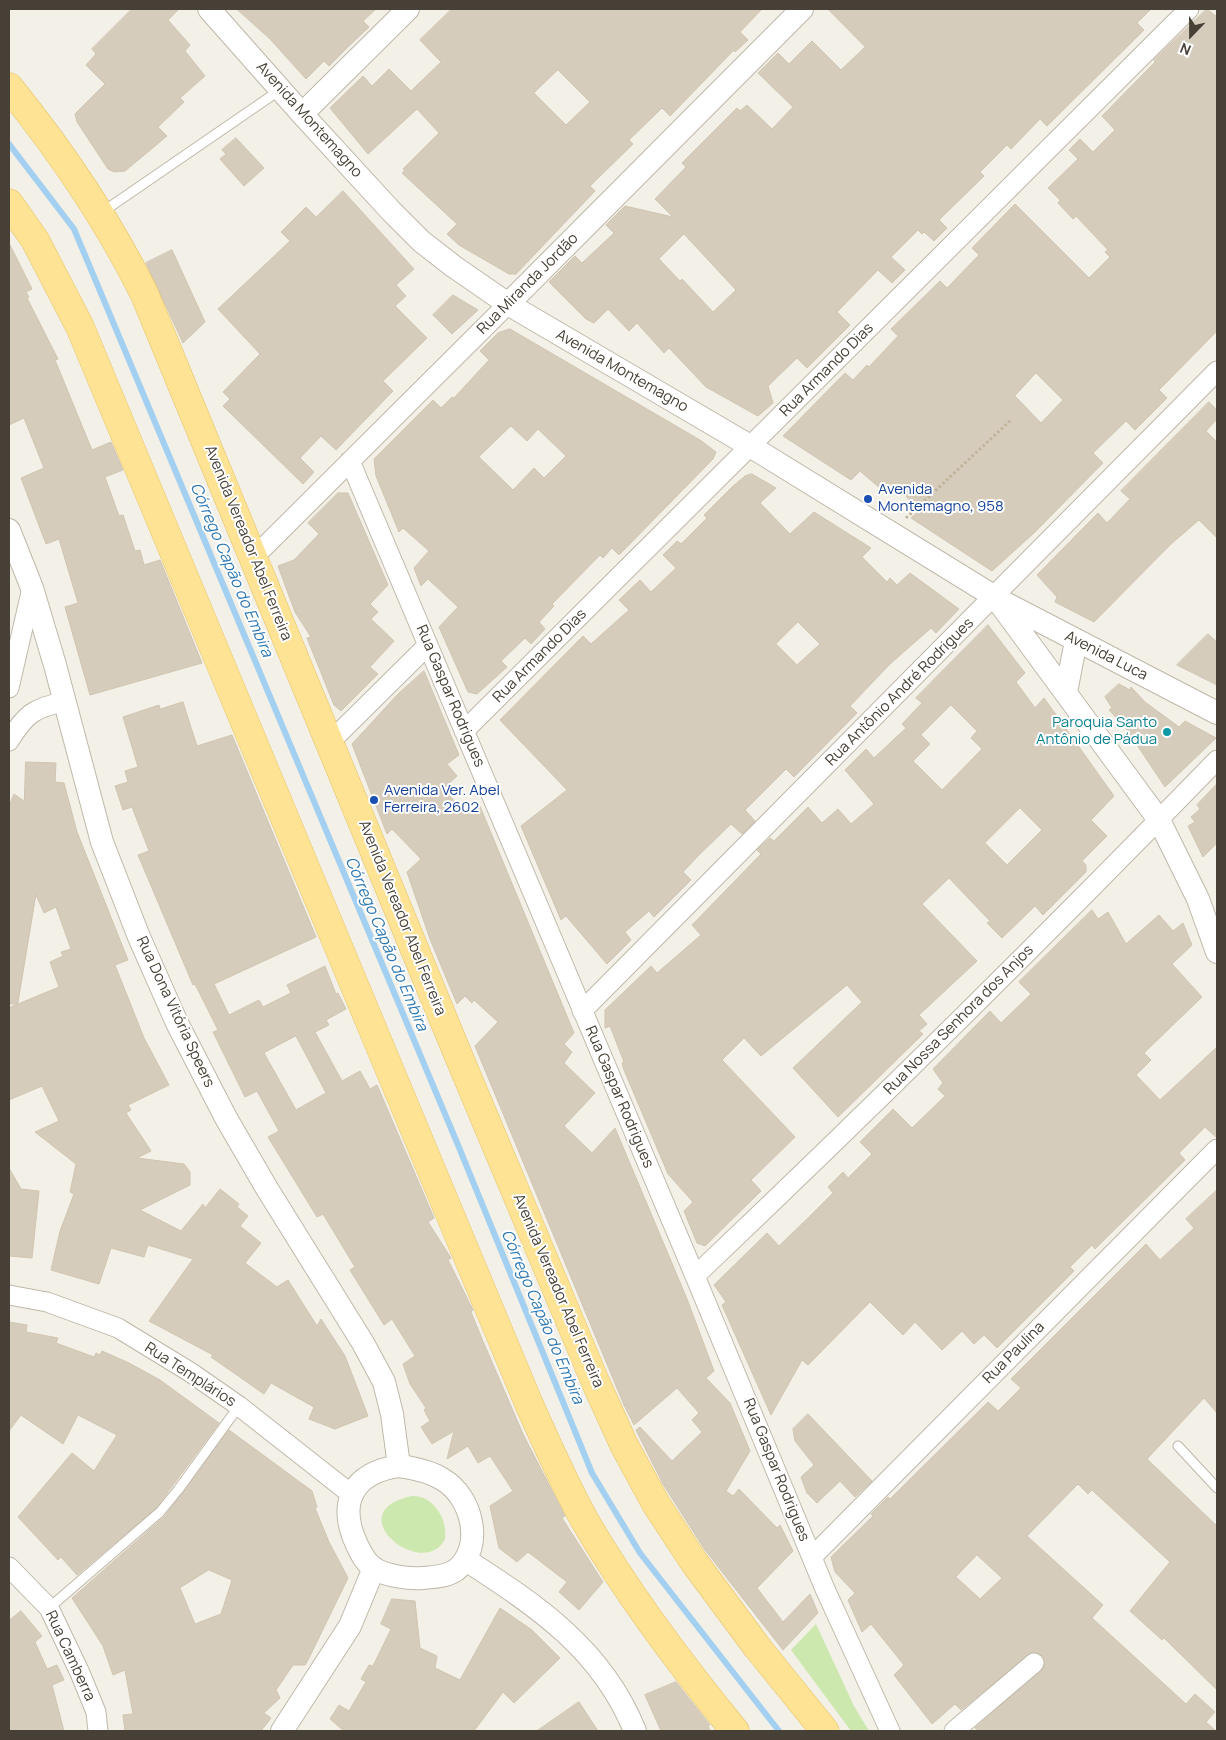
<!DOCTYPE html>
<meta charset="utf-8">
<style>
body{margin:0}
#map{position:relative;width:1226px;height:1740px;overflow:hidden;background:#f3f0e7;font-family:Manrope,sans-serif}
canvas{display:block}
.frame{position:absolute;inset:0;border:10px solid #474036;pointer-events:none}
.north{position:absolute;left:1166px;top:10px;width:50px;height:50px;-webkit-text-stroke:4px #fff;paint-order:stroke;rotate:202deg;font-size:14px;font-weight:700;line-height:20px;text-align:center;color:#474036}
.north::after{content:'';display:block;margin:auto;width:18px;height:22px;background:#474036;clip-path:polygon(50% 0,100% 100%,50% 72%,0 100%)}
</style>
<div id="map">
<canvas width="1226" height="1740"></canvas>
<div class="frame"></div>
<div class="north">N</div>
</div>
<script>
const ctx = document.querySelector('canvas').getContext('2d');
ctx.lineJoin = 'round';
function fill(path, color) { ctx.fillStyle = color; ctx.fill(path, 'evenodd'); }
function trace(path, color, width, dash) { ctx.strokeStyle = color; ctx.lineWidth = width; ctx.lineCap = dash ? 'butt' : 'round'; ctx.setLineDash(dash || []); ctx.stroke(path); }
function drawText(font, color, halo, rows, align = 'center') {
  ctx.font = font + ' Manrope,sans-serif'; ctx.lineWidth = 4; ctx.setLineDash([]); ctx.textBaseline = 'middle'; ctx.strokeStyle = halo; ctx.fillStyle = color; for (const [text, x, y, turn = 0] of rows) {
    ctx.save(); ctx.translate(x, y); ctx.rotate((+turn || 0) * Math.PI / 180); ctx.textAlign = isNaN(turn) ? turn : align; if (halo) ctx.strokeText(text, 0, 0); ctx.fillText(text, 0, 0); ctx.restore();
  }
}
const green = new Path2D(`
 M412 1496C433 1495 448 1519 445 1539 424 1582 336 1512 412 1496Z
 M816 1624 854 1706 869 1731H851L791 1650Z`);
const stream = new Path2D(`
 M9 144 74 229 458 1145 592 1473 640 1553 779 1731`);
const building = new Path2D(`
 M132 9H179L168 20 190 45 185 51 205 76 180 98 184 102 158 127 167 136 125 171 114 172 108 169 77 122 75 114 105 84 86 65 96 54 92 49Z
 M237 9H376L363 21 369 27 349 46 329 66 324 61 306 79 270 39Z
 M452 9H762L740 32 748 40 735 52 734 50 670 116 662 108 629 140 633 144 590 186 595 191 516 274H509L459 245 447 234 457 224 402 173 405 171 403 169 439 133 417 109 368 154 330 108 363 76 372 86 389 69 411 91 441 62 420 40ZM558 70 590 102 566 125 534 93Z
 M828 9H1151L1137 23 1144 30 1047 126 1040 119 1011 149 1007 145 980 172 984 176 939 220 947 228 934 241 924 232 922 234 918 230 891 257 905 270 892 283 878 270 837 312 850 325 807 368 797 358 768 386 773 403 758 416 706 387 669 348 664 353 637 323 629 331 608 309 594 323 586 319 549 282 575 256 582 263 614 233 606 225 625 206 673 217 655 199 686 167 682 163 737 108 740 111 747 105 772 129 793 107 758 73 778 53 789 64 812 41 841 70 865 47ZM684 234 736 290 713 312 682 279 680 281 659 259Z
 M1207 9 1217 17V331L1159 390 1167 398 1135 430 1126 421 1093 453 1103 463 1034 533 992 571 911 518 919 511 897 486 888 495 860 471 851 480 783 436 845 373 853 380 867 365 869 367 898 336 891 329 940 281 947 288 979 255 972 248 1015 204 1089 278 1110 257 1105 252 1108 250 1076 216 1073 219 1058 203 1060 200 1048 188 1078 159 1069 150 1080 139 1093 152 1115 130 1102 116 1155 62 1154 60ZM1036 373 1063 400 1041 423 1015 396Z
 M236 138 264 168 244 186 220 159 226 154 222 150Z
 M343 191 414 269 396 285 406 296 395 306 427 338 383 381 393 391 336 450 321 436 300 458 314 472 303 484 223 406 230 399 223 392 260 354 218 309 290 241 281 232 306 207 316 217Z
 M9 243 32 289 26 292 29 297 27 298 58 359 55 360 92 450 111 442 123 470 105 477 119 516 123 515 135 551 140 550 144 565 160 560 202 663 90 695 65 607 78 603 59 539 46 544 21 478 44 468 24 418 9 425Z
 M172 250 205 322 183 343 146 263Z
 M453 295 478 310 452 334 433 315Z
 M510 329 700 440 716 452 713 459 619 555 612 548 603 558 600 555 552 604 554 606 539 622 545 629 531 644 525 638 501 661 507 667 477 694 468 692 439 627 458 607 428 579 421 586 414 568 429 551 403 528 399 532 376 476 374 459 433 400 441 408 452 397 454 398 489 360 480 351 498 333ZM511 426 527 441 538 429 566 456 544 478 534 468 513 490 479 457Z
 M1209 402 1217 410V419L1206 431 1217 442V538L1199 520 1171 544 1094 622 1055 602 1057 597 1037 575 1098 513 1107 523 1130 499 1121 491Z
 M752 474 776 488 760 503 790 534 814 512 871 548 862 557 887 582 890 578 897 585 910 573 959 609 936 633 931 628 890 664 850 706 857 713 794 777 786 769 745 810 755 821 742 834 731 824 698 856 683 872 691 880 654 917 649 911 625 932 631 940 607 964 566 916 561 920 521 826 567 790 500 720 583 636 591 644 629 610 619 600 640 580 651 592 676 568 663 555 677 541 681 544 707 518 704 515 732 487 745 476ZM798 622 820 644 797 665 776 644Z
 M338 493H348L388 585 370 604 378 612 371 619 394 641 370 667 378 674 341 711 334 705 307 638 311 637 295 612 278 566 294 560 319 534 308 523Z
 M988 625 1025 673 1016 682 1035 708 1044 698 1114 796 1091 820 1107 836 1082 861 1086 865V872L1043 915 1035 906 1002 938 987 923 990 921 949 878 922 904 977 961 919 1015 927 1024 919 1031 923 1034 838 1117 793 1068 862 1002 847 985 761 1056 744 1038 722 1060 795 1137 751 1180 761 1191 705 1246 697 1243 684 1211 693 1202 668 1174 624 1070 622 1063 624 1062 610 1026 605 1028V1010L651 966 657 973 701 935 692 925 761 854 757 850 770 838 774 841 808 807 822 823 838 809 851 824 874 804 845 770 866 749 874 758 906 728 902 724 922 703 916 698ZM951 705 977 731 971 738 982 749 942 790 913 761 930 744 921 735ZM1020 808 1042 830 1007 865 985 843Z
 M1208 634 1217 642V685L1177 665Z
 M424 671 459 755 447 764 457 776 443 789 468 815 479 804 574 1033 564 1044 572 1052 564 1063 595 1093 564 1126 592 1153 615 1128 687 1299 714 1371 706 1378 730 1403 750 1451 726 1491 733 1496 739 1489 777 1528 780 1525 793 1551 757 1588 783 1622 810 1594 818 1613 783 1650 705 1550 663 1484 636 1430 640 1427 672 1461 702 1432 692 1420 699 1413 677 1388 634 1425 624 1405 475 1046 498 1022 474 1000 472 1003 465 996 457 1004 430 939 407 872 421 859 392 829 387 834 352 744 398 694Z
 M1119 684 1130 690 1131 687 1145 702 1179 727 1185 721 1216 738 1165 787 1125 727 1109 710 1112 708 1105 697Z
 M183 702 197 746 232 735 316 937 214 984 229 1015 259 1000 263 1007 291 993 287 985 325 966 336 994 338 993 346 1009 326 1020 329 1025 315 1032 342 1081 360 1071 370 1089 377 1085 434 1218 428 1222 451 1258 448 1260 473 1310 471 1312 482 1339 523 1434 565 1516 562 1518 603 1582 579 1610 559 1592 567 1582 528 1552 517 1562 499 1548 490 1506 513 1491 490 1456 478 1463 468 1446 447 1459 454 1431 432 1444 421 1427 430 1421 424 1410 426 1408 410 1384 403 1364 415 1356 392 1319 384 1325 350 1270 355 1267 323 1214 317 1217 268 1137 279 1131 257 1091 245 1097 213 1032 218 1030 195 984 193 985 138 855 149 851 132 807 123 810 115 786 128 782 125 771 138 767 123 717 159 705 160 709ZM296 1036 326 1093 296 1110 264 1053Z
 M26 762 56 763 55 782 64 783 77 832 128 960 115 965 144 1038 169 1085 128 1105 131 1110 126 1113 151 1151 137 1158 184 1164 190 1172V1185L140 1210 181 1231 203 1204 205 1208 220 1189 239 1204 237 1207 248 1216 240 1226 261 1243 245 1263 277 1287 288 1280 317 1326 321 1319 345 1356 368 1416 335 1429 309 1419 314 1407 271 1383 264 1394 211 1357 213 1355 149 1321 193 1259 148 1245 144 1257 111 1248 99 1284 51 1270 60 1231 74 1194 70 1192 76 1164 35 1132 59 1121 42 1086 9 1100V1008L17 1004H9V806L14 794 24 801ZM36 895 44 913 56 907 71 949 61 952 63 956 50 962 59 987 18 1004Z
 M1217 784V843L1203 857 1188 826 1195 822 1191 817 1200 809 1197 805Z
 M1092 910 1098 919 1108 912 1126 944 1159 915 1173 931 1183 923 1192 945 1172 964 1202 997 1144 1053 1151 1060 1136 1075 1160 1100 1217 1047V1138L1205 1127 1179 1153 1185 1160 1095 1249 1092 1245 1070 1267 1074 1271 997 1348 984 1335 974 1344 962 1331 942 1350 915 1322 903 1335 870 1302 808 1365 802 1360 771 1415 722 1305 726 1302 714 1285 767 1233 779 1246 808 1218 833 1193 828 1187 843 1172 848 1178 872 1154 860 1142 893 1109 912 1128 945 1096 938 1089 943 1083 933 1069 990 1011 1001 1023 1031 994 1019 982Z
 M9 1168 21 1189 39 1191 32 1258 9 1256Z
 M1217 1190V1413L1204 1398 1147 1459 1217 1526V1690L1164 1638 1162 1640 1130 1611 1170 1562 1092 1490 1088 1494 1078 1484 1027 1536 1103 1605 1092 1618 1186 1704 1195 1694 1215 1712 1206 1722 1216 1731H979L975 1728 1044 1667 1043 1656 1032 1652 961 1710 955 1704 932 1724 894 1675 904 1665 871 1624 862 1632 848 1600 855 1593 835 1572 831 1557 873 1516 871 1514 888 1497 890 1499 988 1402 998 1411 1021 1388 1011 1379 1146 1244 1160 1260 1194 1228 1186 1219ZM977 1555 1002 1578 980 1599 956 1577Z
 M9 1322 27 1325 26 1332 58 1338 56 1343 94 1357 96 1353 100 1355 102 1351 129 1363 160 1380 219 1423 156 1508 77 1575 61 1557 58 1560 18 1517 72 1453 94 1471 117 1435 78 1415 63 1444 21 1415 9 1431Z
 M808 1414 872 1481 855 1497 840 1481 817 1503 807 1493 801 1477 814 1465 795 1441 793 1429Z
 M229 1430 312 1491 317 1507 315 1508 329 1542 348 1578 308 1660 305 1665H293L276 1690 280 1698 264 1713 271 1718 261 1731H125L123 1715 133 1714 125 1670 113 1675 103 1646 72 1598 165 1516ZM209 1570 232 1580 221 1614 195 1624 180 1588Z
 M392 1599 415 1601 420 1648 437 1656 435 1668 460 1680 500 1608 532 1630 560 1658 514 1703 503 1692 474 1731H344L330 1719 339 1705 349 1711 366 1682 361 1679 369 1665 373 1666 391 1629 381 1624Z
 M21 1611 42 1636 35 1642 47 1669 57 1665 64 1680 52 1685 64 1731H9V1621Z
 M676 1682 710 1725 708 1726 710 1731H661L645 1695Z
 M579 1702 598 1731H537Z`);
const path = new Path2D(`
 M906 518 1010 421`);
const service = new Path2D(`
 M101 213 280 90
 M1178 1446 1217 1488
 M49 1608 160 1512 178 1490 239 1406`);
const minor = new Path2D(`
 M350 461 695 1276 825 1589 890 1731
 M254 557 508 304
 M9 688 32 588
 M464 731 1189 9
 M9 741C25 715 34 707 65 702
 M330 742 428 645
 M582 1011 1217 371
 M695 1276C873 1107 1047 935 1217 760
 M9 1295 47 1302 118 1328 190 1372 239 1406 351 1494
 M812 1557 1217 1149
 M9 1567 49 1608 80 1673 96 1712 98 1731
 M954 1731 1034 1663`);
const tertiary = new Path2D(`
 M209 9 302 114 391 211 421 241 453 266 508 304 750 446 995 597 1159 820 1198 899 1217 952
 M302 114 408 9
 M508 304 802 9
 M9 530 32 588 55 665 102 842 139 937 177 1023 226 1118 266 1187 363 1343 384 1382 392 1414 399 1466
 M1003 602 1217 713
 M1066 692 1076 641
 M399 1466C414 1468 429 1471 442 1479 472 1496 485 1547 456 1570 446 1577 434 1577 423 1578 409 1579 387 1576 375 1569 366 1564 361 1553 357 1545 337 1502 353 1473 399 1466Z
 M466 1560C537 1606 602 1649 635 1731
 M282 1731 350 1626 374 1568`);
const primary = new Path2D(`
 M9 87C61 151 107 219 144 293L459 1057 595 1381 624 1445 656 1504 694 1562 757 1647 825 1731
 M9 203 35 240 80 327 529 1404C547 1444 564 1483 585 1521 628 1595 681 1665 735 1731`);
const markers = [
 [868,499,5,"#1a4fb4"],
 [1167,732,5,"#0f9aa8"],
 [374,800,5,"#1a4fb4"]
];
const streetNames = [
 ["Avenida Montemagno",309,120,48],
 ["Rua Miranda Jordão",528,284,-45],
 ["Rua Armando Dias",827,370,-45],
 ["Avenida Montemagno",622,371,30],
 ["Avenida Vereador Abel Ferreira",248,543,68],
 ["Rua Armando Dias",540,656,-45],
 ["Avenida Luca",1106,656,27],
 ["Rua Antônio André Rodrigues",900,692,-45],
 ["Rua Gaspar Rodrigues",450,696,67],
 ["Avenida Vereador Abel Ferreira",402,918,68],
 ["Rua Dona Vitória Speers",175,1012,65],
 ["Rua Nossa Senhora dos Anjos",959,1020,-45],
 ["Rua Gaspar Rodrigues",619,1097,67],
 ["Avenida Vereador Abel Ferreira",558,1291,67],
 ["Rua Paulina",1014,1353,-45],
 ["Rua Templários",190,1375,33],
 ["Rua Gaspar Rodrigues",776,1470,68],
 ["Rua Camberra",70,1656,65]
];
const transitNames = [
 ["Avenida",878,490],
 ["Montemagno, 958",878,507],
 ["Avenida Ver. Abel",384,791],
 ["Ferreira, 2602",384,808]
];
const cultureNames = [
 ["Paroquia Santo",1157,723],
 ["Antônio de Pádua",1157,740]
];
const waterNames = [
 ["Córrego Capão do Embira",231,570,67],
 ["Córrego Capão do Embira",386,944,67],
 ["Córrego Capão do Embira",542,1317,67]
];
fill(green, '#cde8af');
trace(stream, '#a3cff1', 6);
fill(building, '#d5ccbc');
trace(building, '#d0c4af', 1);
trace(service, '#bfb8a9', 11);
trace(minor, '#bfb8a9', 21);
trace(tertiary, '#bfb8a9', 24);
trace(primary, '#e4c164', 29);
trace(path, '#c1b49a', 3, [2.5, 2.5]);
trace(service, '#fff', 9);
trace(minor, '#fff', 19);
trace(tertiary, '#fff', 22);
trace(primary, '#fee395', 28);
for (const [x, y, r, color] of markers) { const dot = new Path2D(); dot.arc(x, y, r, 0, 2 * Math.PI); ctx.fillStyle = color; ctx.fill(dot); trace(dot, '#fff', 2); }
drawText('15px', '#474036', '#fff', streetNames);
drawText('15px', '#164399', '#fff', transitNames, 'left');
drawText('15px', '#0d838f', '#fff', cultureNames, 'right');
drawText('italic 16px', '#2e78b3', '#fff', waterNames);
</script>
